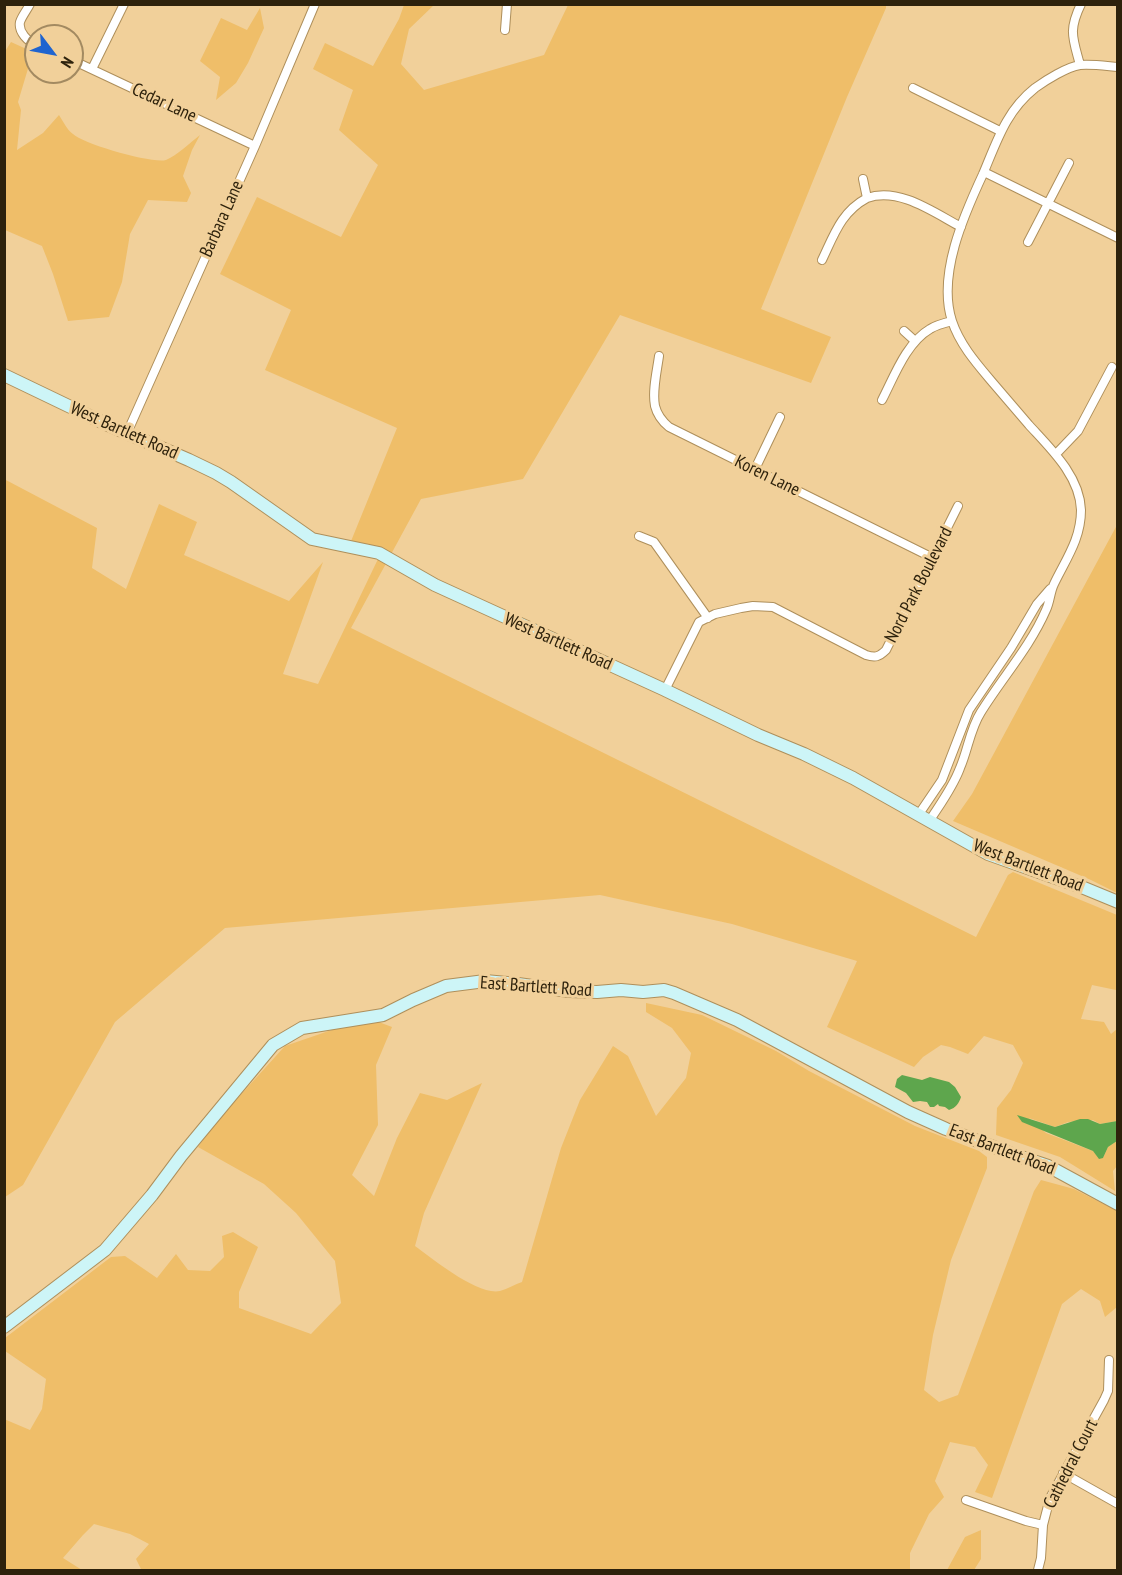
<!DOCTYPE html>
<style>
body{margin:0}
#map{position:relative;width:1122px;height:1575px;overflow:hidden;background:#f1d09a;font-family:"PT Sans Narrow",sans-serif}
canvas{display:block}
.frame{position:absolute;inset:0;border:6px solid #2e220c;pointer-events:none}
.north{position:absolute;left:24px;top:24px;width:60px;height:60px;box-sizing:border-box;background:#f1d09a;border:2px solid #a38a61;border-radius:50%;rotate:122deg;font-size:16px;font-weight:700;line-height:24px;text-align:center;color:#2e220c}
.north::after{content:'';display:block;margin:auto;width:21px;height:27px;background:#1f64cf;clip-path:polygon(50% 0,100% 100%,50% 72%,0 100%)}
</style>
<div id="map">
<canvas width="1122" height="1575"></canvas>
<div class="frame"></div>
<div class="north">N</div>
</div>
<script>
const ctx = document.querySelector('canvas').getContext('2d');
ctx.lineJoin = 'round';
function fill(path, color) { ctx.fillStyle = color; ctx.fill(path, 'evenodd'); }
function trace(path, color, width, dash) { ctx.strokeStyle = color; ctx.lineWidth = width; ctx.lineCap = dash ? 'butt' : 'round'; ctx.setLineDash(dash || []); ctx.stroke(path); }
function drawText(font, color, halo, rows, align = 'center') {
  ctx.font = font + ' "PT Sans Narrow",sans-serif'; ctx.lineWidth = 6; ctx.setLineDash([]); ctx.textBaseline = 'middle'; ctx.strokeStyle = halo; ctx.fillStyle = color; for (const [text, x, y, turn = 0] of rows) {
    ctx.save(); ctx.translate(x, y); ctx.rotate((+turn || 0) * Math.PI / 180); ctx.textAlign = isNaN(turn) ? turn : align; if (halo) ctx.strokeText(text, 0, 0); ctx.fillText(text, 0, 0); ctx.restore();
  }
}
const green = new Path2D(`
 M404 5H434L409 29 401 64 424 90 544 55 568 5H886V8L847 97 761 309 831 337 811 383 620 315 523 479 421 499 351 628 976 937 1008 875 1013 872 1117 915V990H1116L1092 985 1081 1019 1104 1022 1111 1034 1117 1029V1121L1100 1124 1093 1120 1068 1122 1055 1127 1029 1118 1046 1133 1093 1151 1103 1158 1108 1147 1117 1141V1166L1113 1171 1115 1191 1060 1157 996 1135 997 1108 1011 1090 1023 1063 1013 1045 984 1036 968 1054 950 1047 941 1045 923 1057 914 1067 827 1027 857 961 732 924 600 895 225 928 115 1022 23 1185 5 1197 4 479 97 528 92 568 126 589 159 504 197 522 184 555 289 601 323 562 283 674 318 684 378 559 347 551 397 428 265 370 291 310 220 274 257 197 341 237 378 165 339 130 353 90 313 69 325 43 373 66 399 19Z
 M260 8 264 28 248 63 236 83 216 100 220 77 200 61 221 18 247 30Z
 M11 42 33 52 18 102 21 110 17 150 43 133 59 115C63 121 67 130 73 134 83 144 153 164 166 160 176 156 191 142 200 135L192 150 183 176 191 193 187 202 148 200 130 234 122 282 109 317 68 321 53 274 42 246 5 230 4 53Z
 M1117 525V893L1091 880 953 821 972 794Z
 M646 1003 702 1015 776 1051 809 1071 915 1126 979 1151 987 1157V1168L951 1260 933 1335 924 1390 939 1402 958 1395 1034 1191 1041 1180 1074 1189 1117 1211V1307L1105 1317 1100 1301 1081 1289 1062 1304 992 1498 975 1492 988 1465 975 1447 950 1442 935 1481 944 1497 929 1514 910 1553V1570H140L141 1569 136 1559 149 1544 130 1534 94 1524 83 1535 63 1558 82 1570H5L4 1419 30 1430 42 1409 46 1379 5 1351V1338L111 1257 125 1256 157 1278 176 1254 188 1270 210 1271 224 1257 222 1236 233 1232 258 1247 239 1292V1308L311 1334 341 1303 335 1261 296 1213 264 1184 198 1147 216 1122 285 1046 352 1023 376 1021 392 1027 376 1065 378 1125 352 1175 374 1196 397 1138 420 1093 447 1100 482 1083 424 1213 415 1246C433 1259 478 1296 500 1291 508 1289 515 1284 522 1282L561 1148 580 1100 613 1046 628 1056 656 1116 686 1078 691 1053 672 1028 646 1012Z
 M981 1530V1559L974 1570H947L965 1537Z`);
const water = new Path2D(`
 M902 1075 922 1080 930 1077 949 1082 955 1087 961 1097C959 1103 956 1108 949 1110L945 1107 939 1106 938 1104 934 1107H930L927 1102 920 1101 913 1102 906 1093 895 1087 897 1079Z
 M1017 1115 1055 1127 1080 1119H1088L1100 1124 1117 1121V1141L1108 1147 1103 1158 1099 1159 1093 1151 1022 1122Z`);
const street = new Path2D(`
 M30 4C27 10 22 16 20 22 18 32 28 42 36 44
 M505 30 507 4
 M72 60 255 146
 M1080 65C1073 38 1068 31 1081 4
 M92 69 124 4
 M913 88 1000 131
 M984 172 1118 238
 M867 198C899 187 933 212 961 227
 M1028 242 1069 163
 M822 260C834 235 841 212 867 198L863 179
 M904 331 915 341
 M659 356C657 371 652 391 655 406 657 414 663 422 669 427L933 558
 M882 400C894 377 906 343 930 329 936 325 944 323 952 321
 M127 433 255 146 315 4
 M1056 454 1078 431 1112 367
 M755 469 780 417
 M639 536 654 542 708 618
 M665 690 699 622 715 614 741 608 753 606 773 607 866 655C875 658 879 657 886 650L958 506
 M919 814 942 780 969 710 1011 648 1037 604 1050 589
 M930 820C941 803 953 787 960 768 968 750 970 729 981 712 1002 678 1030 647 1046 610 1050 602 1050 592 1054 584 1066 559 1081 539 1081 510 1080 476 1050 448 1029 425 1017 411 1005 397 993 383 977 364 960 345 952 321 937 275 964 215 983 174 997 141 1006 111 1035 88 1046 80 1067 67 1080 65 1092 64 1106 66 1118 67
 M1063 1473 1118 1504
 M966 1500 1026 1521 1043 1525
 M1038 1570 1041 1558 1043 1525 1050 1498 1104 1400 1108 1391 1109 1360`);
const secondary = new Path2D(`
 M4 375 106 424 189 460 216 473 231 482 312 539 379 553 435 585 665 690 758 735 804 754 853 778 988 854 1084 888 1118 902
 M4 1327 105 1250 152 1195 181 1156 273 1045 302 1028 383 1015 413 1000 446 986 485 981 518 984 569 991 597 992 621 990 643 992 664 990 674 993 737 1020 908 1112 946 1129 1012 1154 1048 1166 1118 1204`);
const streetNames = [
 ["Cedar Lane",164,103,25],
 ["Barbara Lane",222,219,-66],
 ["West Bartlett Road",124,431,24],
 ["Koren Lane",767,476,26],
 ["Nord Park Boulevard",919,585,-63],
 ["West Bartlett Road",558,642,24],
 ["West Bartlett Road",1028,866,21],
 ["East Bartlett Road",536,987,4],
 ["East Bartlett Road",1002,1150,21],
 ["Cathedral Court",1071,1464,-63]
];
fill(green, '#efbe69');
fill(water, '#5ea64d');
trace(street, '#ae8f5b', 10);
trace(secondary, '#ae8f5b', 14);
trace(street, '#fff', 8);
trace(secondary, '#cdf5f7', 12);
drawText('18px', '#2e220c', '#f1d09a', streetNames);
</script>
